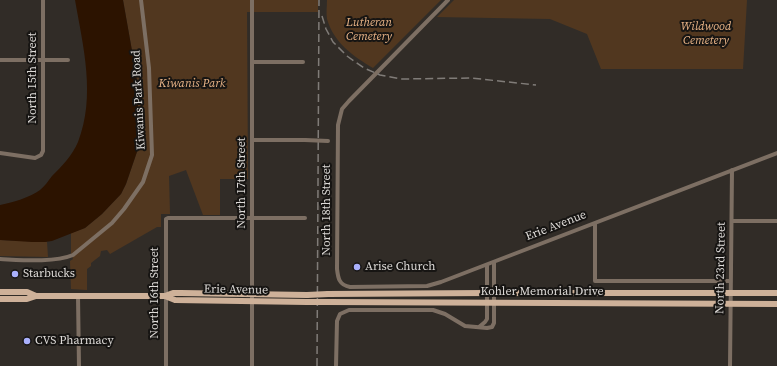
<!DOCTYPE html>
<style>
body{margin:0}
canvas{display:block;background:#312c27}
</style>
<canvas width="777" height="366"></canvas>
<script>
const ctx = document.querySelector('canvas').getContext('2d');
ctx.lineJoin = 'round';
function fill(path, color) { ctx.fillStyle = color; ctx.fill(path, 'evenodd'); }
function trace(path, color, width, dash) { ctx.strokeStyle = color; ctx.lineWidth = width; ctx.lineCap = dash ? 'butt' : 'round'; ctx.setLineDash(dash || []); ctx.stroke(path); }
function drawText(font, color, halo, rows, align = 'center') {
  ctx.font = font + ' "Source Serif 4",serif'; ctx.lineWidth = 4; ctx.setLineDash([]); ctx.textBaseline = 'middle'; ctx.strokeStyle = halo; ctx.fillStyle = color; for (const [text, x, y, turn = 0] of rows) {
    ctx.save(); ctx.translate(x, y); ctx.rotate((+turn || 0) * Math.PI / 180); ctx.textAlign = isNaN(turn) ? turn : align; if (halo) ctx.strokeText(text, 0, 0); ctx.fillText(text, 0, 0); ctx.restore();
  }
}
const green = new Path2D(`
 M123 0H318V12H247L248 179H220V215H203L186 170 169 176 170 214H161V227H157L110 254 107 250 101 251 100 256 91 263V266L87 269V290L71 289 70 261 73 259 71 253V233L85 228 102 214 121 194 126 184 140 143 136 70 139 66 134 62Z
 M327 0H441L373 68C353 56 334 43 327 19 326 13 327 6 327 0Z
 M454 0H747L743 69H601L587 34 550 19 437 17Z
 M0 240 47 242 48 257 0 256Z`);
const water = new Path2D(`
 M75 0H123L134 62 139 66 136 70 140 143 126 184 121 194 102 214 85 228 52 241 45 242H32L0 240V205C11 203 31 197 40 190 45 186 48 181 52 176 62 166 72 156 78 142 96 96 83 46 75 0Z`);
const street = new Path2D(`
 M448 0 349 101 342 109 338 125 337 269C338 278 339 285 350 287L427 286 441 282 777 153
 M0 60H68
 M252 62H303
 M252 140H305
 M0 153 35 158 41 155 43 151V0
 M732 221H777
 M595 223V281H731
 M0 259C21 260 54 263 73 255L112 223 124 209 143 182 152 155 149 68 141 0
 M78 296 79 366
 M479 327 485 322 487 319V265
 M166 366V219L168 218H305
 M252 366V0
 M336 366 337 321 340 314 349 310H433L445 314 465 326 487 328 492 327 494 323V262
 M730 366 732 170`);
const primary = new Path2D(`
 M0 292H27L36 296
 M328 294 487 293H777
 M165 296 175 300 307 302
 M0 299H27L36 296H165L173 293H181L307 295
 M328 302 777 304`);
const rail = new Path2D(`
 M322 16 326 29 333 42 347 56 364 68 380 75 401 79 471 78 536 85
 M317 366 319 0`);
const streetBridge = new Path2D(`
 M305 140 328 141`);
const primaryBridge = new Path2D(`
 M307 295 328 294
 M307 302H328`);
const markers = [
 [357,267,4,"#a9b0fc"],
 [15,274,4,"#a9b0fc"],
 [27,341,4,"#a9b0fc"]
];
const parkNames = [
 ["Lutheran",369,23],
 ["Cemetery",369,37],
 ["Wildwood",706,27],
 ["Cemetery",706,41],
 ["Kiwanis Park",192,84]
];
const streetNames = [
 ["North 15th Street",33,78,-90],
 ["Kiwanis Park Road",139,100,-93],
 ["North 17th Street",242,183,-90],
 ["North 18th Street",327,210,-90],
 ["Erie Avenue",556,226,-21],
 ["North 23rd Street",721,268,-89],
 ["Erie Avenue",236,290,1],
 ["Kohler Memorial Drive",542,292],
 ["North 16th Street",155,293,-90]
];
const poiNames = [
 ["Arise Church",365,267],
 ["Starbucks",23,274],
 ["CVS Pharmacy",35,341]
];
fill(green, '#51371f');
fill(water, '#2c1300');
trace(street, '#7d6f63', 4);
trace(primary, '#ceb199', 6);
trace(rail, '#807c78', 1.5, [8, 4]);
trace(streetBridge, '#7d6f63', 4);
trace(primaryBridge, '#ceb199', 6);
for (const [x, y, r, color] of markers) { const dot = new Path2D(); dot.arc(x, y, r, 0, 2 * Math.PI); ctx.fillStyle = color; ctx.fill(dot); trace(dot, '#171513', 1.5); }
drawText('italic 12px', '#e9b487', '#171513', parkNames);
drawText('12px', '#dedbd8', '#171513', streetNames);
drawText('12px', '#dedbd8', '#171513', poiNames, 'left');
</script>
